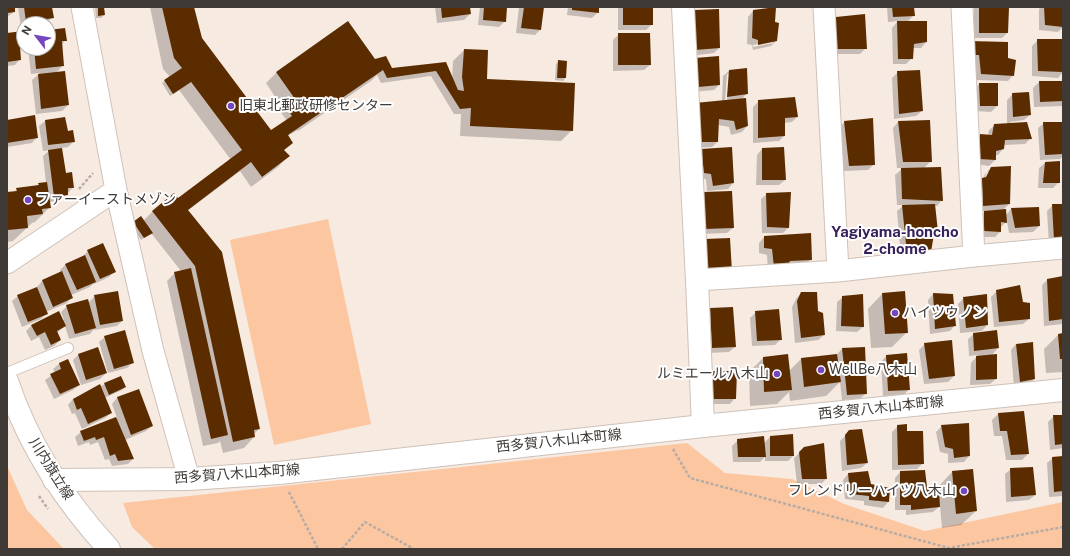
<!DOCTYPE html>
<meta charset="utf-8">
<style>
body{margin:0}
#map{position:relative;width:1070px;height:556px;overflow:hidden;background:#f7eae1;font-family:"Public Sans",sans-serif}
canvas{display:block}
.frame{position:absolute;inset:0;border:8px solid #3f3a36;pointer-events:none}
.north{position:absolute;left:16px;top:16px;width:40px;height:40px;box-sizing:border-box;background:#fff;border:1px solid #b2b0af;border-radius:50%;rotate:301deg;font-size:11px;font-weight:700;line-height:16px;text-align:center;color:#3f3a36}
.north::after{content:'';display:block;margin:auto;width:14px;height:18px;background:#7347c0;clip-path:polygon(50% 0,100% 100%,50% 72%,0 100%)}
</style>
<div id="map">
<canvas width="1070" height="556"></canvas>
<div class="frame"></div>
<div class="north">N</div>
</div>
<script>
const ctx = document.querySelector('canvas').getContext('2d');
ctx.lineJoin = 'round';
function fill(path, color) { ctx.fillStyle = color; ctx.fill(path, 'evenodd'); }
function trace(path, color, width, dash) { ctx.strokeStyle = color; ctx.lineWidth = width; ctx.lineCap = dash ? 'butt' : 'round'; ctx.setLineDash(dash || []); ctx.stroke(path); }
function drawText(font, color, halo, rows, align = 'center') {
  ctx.font = font + ' "Public Sans","Noto Sans JP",sans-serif'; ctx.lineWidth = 4; ctx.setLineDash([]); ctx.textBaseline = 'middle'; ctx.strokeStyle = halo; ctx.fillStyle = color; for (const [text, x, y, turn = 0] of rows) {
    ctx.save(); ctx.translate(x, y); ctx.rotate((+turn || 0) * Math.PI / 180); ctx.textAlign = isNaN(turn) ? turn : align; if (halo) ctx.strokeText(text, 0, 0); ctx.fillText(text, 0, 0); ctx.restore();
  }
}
const green = new Path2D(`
 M328 219 371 424 274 445 230 240Z
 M687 443 725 473 792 479 844 504 925 531 1063 502V549H155L132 527 123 503Z
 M7 466 27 510 64 549H7Z`);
const shadow = new Path2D(`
 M7 7H14V12L7 17Z
 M18 7H51L52 17 47 23 24 24V27H21Z
 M95 7H103L104 15 101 18H96Z
 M150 7H193L201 38 270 132 287 121 280 111 283 109 266 83 276 73 348 22 375 61 391 69 445 63 452 80 453 61 464 50 486 80 572 130 561 141 460 136 461 114H454L431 76 381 83 377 75 371 81 298 131V130L287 136 292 143 284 150 288 156 278 167 251 187 240 171 187 211 259 429 254 434V437L244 448 223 453 220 441 218 443 203 446 167 281 175 273 181 271 151 233 141 240 131 225 143 221 153 211 178 200 231 160 179 90 170 96 162 83 170 77 163 69ZM186 72 246 153 245 154 187 77Z
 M435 7H469L470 14 464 20 437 23Z
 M480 7H506L505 21 499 27 478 25Z
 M519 7H543L540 30 535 35 516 33Z
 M568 7H598V12L592 18 567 15Z
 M618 7H652V24L646 30H618Z
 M887 7H913L914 15 907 22 926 42 921 48H913L912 58 906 64H893L892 28 898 21 888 22Z
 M974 7H1008L1007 33 1002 38H974Z
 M1041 7H1063V27L1058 32 1039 30V9Z
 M695 11 719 48 714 53 690 56 689 17Z
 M753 11 774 22 776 41 771 46 753 50 752 45 747 44 748 17ZM773 41V43L753 47V45Z
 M837 18 866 48 860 54H831V23Z
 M48 31 66 40 61 45 63 65 56 73 68 105 62 111 36 114 32 80 40 73 31 74 28 48H48Z
 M22 32 24 46 19 50 20 59 15 65 7 66V34Z
 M619 34 650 65 644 70 613 71V40Z
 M1038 40H1063V72L1058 78 1032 76V46Z
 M964 48 1007 58 1013 75 1008 81 976 80Z
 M559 61 566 62 565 78 563 81 555 80 556 64Z
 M690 64 719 85 714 90 692 92Z
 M729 71 747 93 741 100 747 126 742 132 731 135 729 127 718 125 717 142 712 147 690 148 722 101 723 76ZM727 74H729L727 102H725Z
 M898 72 922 111 916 116 894 119 892 78Z
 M1039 82H1063V106L1034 107 1033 88Z
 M979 84 997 106 991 112 975 111 974 90Z
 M1013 94 1030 115 1024 120 1010 122 1011 124 1030 139 1025 144 1004 145 1003 149 998 155H995V160L989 166 974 164 975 140 980 135H988L989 130 995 125 1007 124V100Z
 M759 101 797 117 792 122 784 123V136L779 141 753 143V107Z
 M64 118 67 132 74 141 68 147 61 148 65 174 73 187 62 200 49 202V208L35 222 32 223 13 241 7 242V193H13L17 189 35 187 39 184 46 183 43 156 50 150 43 151 39 126 45 121Z
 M7 121 37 137 32 143 7 147Z
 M845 122 874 164 868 170 844 171 839 127Z
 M898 122 931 161 923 169 942 200 937 206H934L937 231 901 259 897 211 904 205H897L895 175 903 168H897L893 128Z
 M1044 123H1063V156L1060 159 1040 160 1038 128Z
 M762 149 785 180 779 185H756L757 155Z
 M701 150 733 183 728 189 707 191 706 179 699 178Z
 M1045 163 1059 182 1053 188H1038L1039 168Z
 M991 168 1009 204 1003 210 1006 215 1011 209 1039 226 1033 232 1009 233 1007 221 1000 228V232L995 237H979V217L986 211H977V184L983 179 985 174ZM987 172H990L983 182Z
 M767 194 788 228 783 233H762L761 199Z
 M698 199 733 228 727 233 699 234Z
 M1053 205H1063V245H1049L1047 211Z
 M764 237 811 259 805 265 768 272 767 255 759 253V243Z
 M88 251 115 271 109 277 94 284V283L90 287 71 295 72 297 67 303 46 312 47 313 41 319 22 327 12 301 18 296 37 288V287L42 281 61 273 60 270 66 264 82 257Z
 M1063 277V324L1044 326 1042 285 1047 280Z
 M997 291 1022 303 1029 319 1023 324 994 327 991 297Z
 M801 293 817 312 824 335 818 340 795 343 792 307 796 299Z
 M882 294 906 333 892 347 871 348 868 309Z
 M933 294 955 325 950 331 930 334 928 300Z
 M95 296 122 321 117 326 94 330V329L90 334 69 339 65 326 57 333 60 340 54 346 45 350 39 337 31 341 26 331 32 325 64 320 61 312 67 306 88 303Z
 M843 297 863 327 857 332 836 331 837 302Z
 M964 298 987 325 982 331 960 333 958 304Z
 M710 309 735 347 729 352 707 353 705 314Z
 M756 312 781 339 775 345 752 346 750 318Z
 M974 334 998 348 991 356 996 379 990 384 970 385 971 363 978 355 969 356 968 339Z
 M1063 334V372L1046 373 1044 349 1058 335Z
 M105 337 133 362 127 368 108 373 99 342Z
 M925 344 954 376 948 382 924 384 919 350Z
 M1016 344 1034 379 1029 385 1014 387 1011 350Z
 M98 348 106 373 100 379 81 385 73 360 78 355Z
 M864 348 866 393 860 399 842 400 840 382 826 396 790 401 789 392 777 404 750 406 749 372 763 358 789 371 801 359 836 355 842 349Z
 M886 356 909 389 904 395 883 396 881 362Z
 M68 360 79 385 73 390 54 399 45 380 55 373 53 369 59 364Z
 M713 372 735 398 730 404H708V378Z
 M120 377 125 387 122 390 104 398 111 413 105 418 82 429 75 413 72 414 68 405 73 399Z
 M138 390 152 426 146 431 125 440 133 459 128 464 112 466 109 459 105 460 98 442 90 445 89 442 78 446 75 437 81 432 117 418 112 404 117 398Z
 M1023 412 1028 454 1022 460H1006L1002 436H994L992 420 998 414Z
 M1054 416H1063V448L1050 450 1048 422Z
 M898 426 906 432 923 463 917 469 892 470V432Z
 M942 426 969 456 964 462 948 463V454L940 452 936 432Z
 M850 431 867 463 861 468 842 471 840 441Z
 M770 437 793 456 788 461H765V457L760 462H733L732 446 738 440 764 443Z
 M805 448 826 479 821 484H797L794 458Z
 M1063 457V496L1049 497 1047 463 1053 458Z
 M1011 469 1035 495 1029 500 1006 502 1005 474Z
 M900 472 926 488 939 491 938 487 952 472 976 511 961 525 942 528 940 506 933 512 906 515V510H895V478Z
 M848 474 870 485 889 489 888 502 883 508 864 505V501L845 499 843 480Z`);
const building = new Path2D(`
 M7 7H15V12L7 13Z
 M24 7H52L54 18 26 22Z
 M98 7H104L105 15 98 16Z
 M162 7H194L202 38 271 130 292 116 285 105 295 99 276 72 348 21 375 59 386 56 392 68 446 62 458 90 464 91 462 77 464 49 488 50 487 79 575 83 573 131 470 126 471 108 460 109 436 71 387 78 383 70 288 135 293 143 284 150 290 156 262 177 251 162 188 210 222 252 260 429 254 430 255 437 233 442 195 266 152 211 174 193 178 198 242 150 191 82 173 94 164 80 182 68 174 58Z
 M441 7H470L471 14 442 18Z
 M484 7H507L506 22 483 20Z
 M524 7H544L541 30 521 28Z
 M572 7H599V13L572 10Z
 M623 7H653V25H623Z
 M776 7 775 22 779 23 777 41 758 45V40L752 38 753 10Z
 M892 7H914L915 16 893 17Z
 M979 7H1009L1008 33H979Z
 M1044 7H1063V27L1045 25Z
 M719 9 720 48 695 50V10Z
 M865 14 867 49H836V17Z
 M897 21H927V42L914 44 913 59H898Z
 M65 28 67 41H62L64 66 36 69 34 48H48V30Z
 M23 31 24 46H20L21 60 7 62V33Z
 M618 33H650L651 65H618Z
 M1037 39H1063V72L1038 71Z
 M969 41 1008 42V58L1016 60 1014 76 981 74 979 55H970Z
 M719 56 720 85 698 87 695 58Z
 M558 60 567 61 566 78H557Z
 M747 68 748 94 727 97 729 70Z
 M920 70 923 111 899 114 897 71Z
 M65 71 69 105 41 109 38 74Z
 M1039 81H1063V101L1040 102Z
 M979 83H998V106H980Z
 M1029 92 1031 115 1013 117 1012 93Z
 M795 97 798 117 785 118V136L758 138V100Z
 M746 98 748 126 736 130 734 121 719 119 718 142H695V103Z
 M35 115 38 138 7 143V120Z
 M65 117 68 131 73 130 75 142 48 145 45 120Z
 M873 118 875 165 849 166 844 121Z
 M930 120 932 162H903L898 121Z
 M1027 122 1032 139 1005 140 1004 149 996 151V160L979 159 980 134 992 135 994 124Z
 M1043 122H1063V154L1045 155Z
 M732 147 734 183 713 186 711 174 704 173 701 149Z
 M784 147 786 180H762V148Z
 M62 148 66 173 72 172 74 188H68V195L54 197 48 150Z
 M1060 161V183H1043L1045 162Z
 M1011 166 1010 204 983 206 982 178 986 177 991 167Z
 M941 167 943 201 902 199 901 168Z
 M47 182 51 208 42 209 43 214 27 216 28 228 8 230 7 192 17 191 16 188 39 185 38 183Z
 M732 191 734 228 704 229 703 192Z
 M791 192 789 228 767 227 766 193Z
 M935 204 938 232 934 234 931 252 907 254 902 205Z
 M1052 204H1063V240H1054Z
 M1039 207 1040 226 1015 228 1011 208Z
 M1006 209 1007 223 1001 222V232L984 231V211Z
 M141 216 153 233 144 238 133 222Z
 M811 233 812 260 790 261 788 265 774 267 772 249 764 248V236Z
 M730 238 732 272 708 274 705 239Z
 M103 243 116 272 100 279 87 250Z
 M85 255 96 282 77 290 65 264Z
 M191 268 228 435 211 439 174 272Z
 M62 271 73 298 53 307 42 280Z
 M1063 276V319L1049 321 1047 279Z
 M1020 285 1023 302 1030 303V319L999 322 996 290Z
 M37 287 48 314 28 322 17 295Z
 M118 291 123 321 100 325 94 295Z
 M905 291 908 333 885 334 882 293Z
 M801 292H817L818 311 823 313 825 335 801 338 797 301Z
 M933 293 953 294 956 326 935 329Z
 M863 294 864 327 841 326 842 296Z
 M987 294 988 325 966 328 963 297Z
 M88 299 96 328 75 334 66 305Z
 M733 307 736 347 712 348 710 308Z
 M779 309 782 340 757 341 755 311Z
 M59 311 66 326 57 331 61 340 51 345 45 332 37 336 31 325Z
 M125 330 134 363 114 369 104 336Z
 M997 330 999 348 974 351 973 333Z
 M1063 333V359H1060L1058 334Z
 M952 340 955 376 929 379 924 343Z
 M1033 342 1035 379 1020 382 1016 344Z
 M98 347 107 373 86 380 78 354Z
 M865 347 867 394 847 395 842 348Z
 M907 353 910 390 888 391 886 355Z
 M788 354 792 390 764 392 763 357Z
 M837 354 841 382 804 387 801 358Z
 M997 354V379L976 380V356Z
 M68 359 80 385 60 394 50 374 61 369 59 363Z
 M713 371H737L736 399H713Z
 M121 376 126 387 109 395 104 383Z
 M100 384 112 413 88 424 81 408 77 410 73 399Z
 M139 389 153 426 131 435 117 397Z
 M1024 411 1029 454 1011 455 1007 431H1000L998 413Z
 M1053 415H1063V444L1055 445Z
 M116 417 134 459 118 461 115 454 110 456 104 437 96 440 95 437 84 441 80 431Z
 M969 423 970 456 954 458 953 449 945 447 941 425Z
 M907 424V431H923L924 464 898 465 897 425Z
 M862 429 868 463 847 465 845 435 849 430Z
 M793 434 794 456H770V436Z
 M764 436 766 457H738L737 439Z
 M824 443 827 479H802L799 452 804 447Z
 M1063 456V491L1054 492 1052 457Z
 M1033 467 1036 495 1011 497 1010 468Z
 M973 469 977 511 956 514 952 471Z
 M925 470 927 487 939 490 940 507 911 510V505H900V471Z
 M868 471 871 484 890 488 889 502 869 500V496L850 494 848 473Z`);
const path = new Path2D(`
 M79 189 93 173
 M673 449 690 478 949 548 1063 527
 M289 492 318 549
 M39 496 48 509
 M342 549 365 522 414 549`);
const lane = new Path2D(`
 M7 373 68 348`);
const street = new Path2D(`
 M82 7 116 190 153 351 189 479
 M824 7 838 271
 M962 7 974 256
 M7 263 116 190
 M697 280 838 271 974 256 1063 248`);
const secondary = new Path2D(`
 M683 7 697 280 703 426
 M7 381C28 444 64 500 109 549
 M54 480 189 479 279 473 703 426 1063 390`);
const markers = [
 [231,106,4,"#7347c0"],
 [28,200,4,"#7347c0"],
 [895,313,4,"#7347c0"],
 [821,370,4,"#7347c0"],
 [777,374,4,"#7347c0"],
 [964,491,4,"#7347c0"]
];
const poiNames = [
 ["旧東北郵政研修センター",239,106],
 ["ファーイーストメゾン",36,200],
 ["ハイツウノン",903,313],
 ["WellBe八木山",829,370],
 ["ルミエール八木山",769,374,"right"],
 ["フレンドリーハイツ八木山",956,491,"right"]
];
const streetNames = [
 ["西多賀八木山本町線",881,408,-6],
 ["西多賀八木山本町線",559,441,-6],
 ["川内旗立線",51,469,58],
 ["西多賀八木山本町線",237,474,-4]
];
const neighbourhoodNames = [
 ["Yagiyama-honcho",895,232],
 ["2-chome",895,249]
];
fill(green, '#fbc6a0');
fill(shadow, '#0003');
fill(building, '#5a2c00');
trace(lane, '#cec1b9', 12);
trace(street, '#cec1b9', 23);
trace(secondary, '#cec1b9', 24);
trace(path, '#b7aca5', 2.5, [3, 2]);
trace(lane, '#fff', 10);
trace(street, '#fff', 21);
trace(secondary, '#fff', 22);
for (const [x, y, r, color] of markers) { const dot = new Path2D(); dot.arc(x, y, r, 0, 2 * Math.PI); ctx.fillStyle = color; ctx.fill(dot); trace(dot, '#fff', 1.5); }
drawText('14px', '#3f3a36', '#fff', poiNames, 'left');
drawText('14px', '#3f3a36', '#fff', streetNames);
drawText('bold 15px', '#36215b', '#fff', neighbourhoodNames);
</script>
